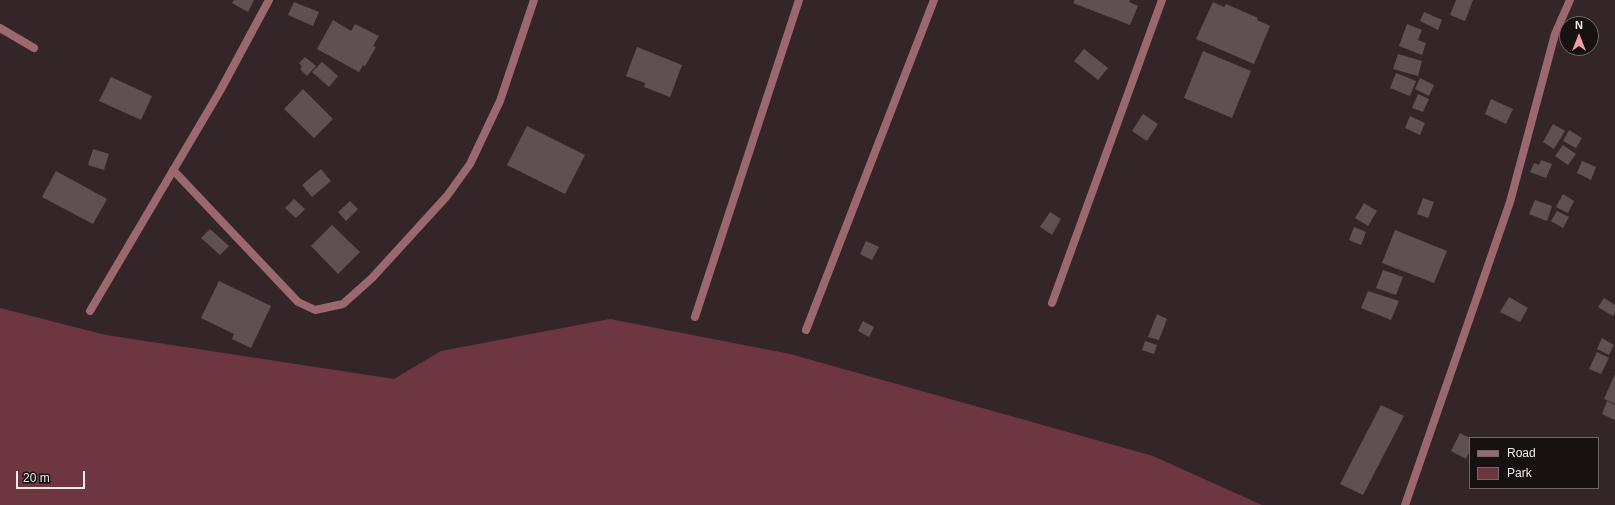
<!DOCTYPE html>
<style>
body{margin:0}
#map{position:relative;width:1615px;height:505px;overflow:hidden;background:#342628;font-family:Arial,sans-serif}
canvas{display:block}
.legend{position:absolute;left:1469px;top:437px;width:130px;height:52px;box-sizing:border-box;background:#171112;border:1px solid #6f6768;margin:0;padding:5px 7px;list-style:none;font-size:12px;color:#f3e9ea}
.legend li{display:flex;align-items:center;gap:8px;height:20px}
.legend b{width:20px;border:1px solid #6f6768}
.north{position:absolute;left:1559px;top:16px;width:40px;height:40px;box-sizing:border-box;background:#171112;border:1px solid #6f6768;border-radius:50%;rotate:0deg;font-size:11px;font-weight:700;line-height:16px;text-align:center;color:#f3e9ea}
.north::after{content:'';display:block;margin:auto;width:14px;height:18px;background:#f39aa9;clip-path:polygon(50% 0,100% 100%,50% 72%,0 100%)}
.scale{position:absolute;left:16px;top:471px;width:69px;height:18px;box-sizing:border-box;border:2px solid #f3e9ea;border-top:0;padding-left:5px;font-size:12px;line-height:14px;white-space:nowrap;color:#f3e9ea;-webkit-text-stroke:3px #171112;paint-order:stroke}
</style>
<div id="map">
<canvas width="1615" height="505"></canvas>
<ul class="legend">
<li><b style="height:5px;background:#9b6870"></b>Road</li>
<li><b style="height:11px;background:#6d3640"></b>Park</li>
</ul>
<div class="north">N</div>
<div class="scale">20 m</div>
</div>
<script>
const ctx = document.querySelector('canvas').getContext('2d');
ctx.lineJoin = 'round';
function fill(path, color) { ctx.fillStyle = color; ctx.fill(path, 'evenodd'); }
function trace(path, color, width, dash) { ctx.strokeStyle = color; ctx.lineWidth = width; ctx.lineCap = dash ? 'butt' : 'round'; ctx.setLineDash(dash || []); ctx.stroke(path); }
const green = new Path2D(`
 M0 308 106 335 394 379 441 351 610 319 790 354 1153 456 1262 505H0Z`);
const building = new Path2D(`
 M234 0H254L248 12 232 3Z
 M1075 0H1130L1129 2 1138 6 1130 25 1073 3Z
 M1456 0H1473L1465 21 1450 15Z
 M294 2 319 12 313 26 288 15Z
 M1213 2 1224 7 1226 4 1258 18 1257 20 1270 26 1254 64 1196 39Z
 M1424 12 1442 20 1438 30 1420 21Z
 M333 20 351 31 355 24 379 36 373 46 376 47 365 66 363 65 359 72 317 49Z
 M1407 24 1422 30 1418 40 1426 43 1422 55 1399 46Z
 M637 47 682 65 670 97 644 87 645 83 626 76Z
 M1084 49 1108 68 1098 80 1074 61Z
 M1203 51 1251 71 1232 118 1184 98Z
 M1398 54 1422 61 1418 76 1393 69Z
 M305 57 316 66 307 76 300 69 302 67 299 63Z
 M322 62 338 76 329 87 312 72Z
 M1396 73 1416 81 1410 96 1390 88Z
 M111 77 152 96 141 120 99 101Z
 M1420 78 1434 85 1429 96 1415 89Z
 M303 89 333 119 314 138 284 109Z
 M1418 94 1429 99 1423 112 1412 108Z
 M1491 99 1513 109 1506 124 1485 114Z
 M1143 114 1158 124 1147 141 1132 131Z
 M1410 116 1425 123 1420 135 1405 128Z
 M1553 124 1565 131 1554 149 1543 142Z
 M527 126 585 155 565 194 507 165Z
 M1569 130 1582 138 1576 148 1563 141Z
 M1563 145 1576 154 1568 165 1555 156Z
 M93 149 109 154 104 170 88 165Z
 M1541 160 1552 164 1546 178 1530 172 1534 163 1539 165Z
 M1582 161 1596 167 1591 180 1577 173Z
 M321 169 331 181 312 197 302 185Z
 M56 171 107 199 93 224 42 197Z
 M1563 194 1574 201 1568 213 1556 207Z
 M1423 198 1434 202 1428 218 1417 214Z
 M294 199 305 209 296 218 285 208Z
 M1535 200 1552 206 1547 221 1529 214Z
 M350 201 358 209 346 221 338 212Z
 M1364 203 1377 211 1368 226 1355 218Z
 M1557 211 1569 217 1563 228 1551 221Z
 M1050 212 1061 219 1052 235 1040 227Z
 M332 225 360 252 338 274 311 246Z
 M1354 227 1366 232 1361 245 1349 240Z
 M210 229 229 246 220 255 201 238Z
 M1395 230 1447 251 1434 283 1382 263Z
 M866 241 879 247 872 260 860 254Z
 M1383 270 1403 277 1396 295 1376 288Z
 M219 281 271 306 251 348 232 339 234 334 201 318Z
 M1368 291 1399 301 1391 320 1361 308Z
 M1509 297 1528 308 1520 322 1500 312Z
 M1604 298 1615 305V312L1613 316 1598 307Z
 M1157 314 1167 319 1159 340 1148 337Z
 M863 321 874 327 869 337 858 331Z
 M1602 338 1614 345 1609 355 1597 349Z
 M1145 341 1157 345 1154 354 1142 350Z
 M1597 352 1609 358 1601 374 1589 369Z
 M1615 374V404L1604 399Z
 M1607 401 1615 405V420L1602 414Z
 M1381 405 1404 416 1363 495 1340 484Z
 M1460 433 1470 438V451L1466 459 1451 451Z`);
const service = new Path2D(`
 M0 28 34 48`);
const minor = new Path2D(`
 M173 170 298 302 315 310 343 304 372 278 447 196 470 164 500 101 534 0
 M1052 303 1162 0
 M90 311 220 91 269 0
 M695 317 799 0
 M806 330 934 0
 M1405 505 1510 202 1555 34 1570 0`);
fill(green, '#6d3640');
fill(building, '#615053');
trace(service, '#9b6870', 8);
trace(minor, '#9b6870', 8);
</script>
